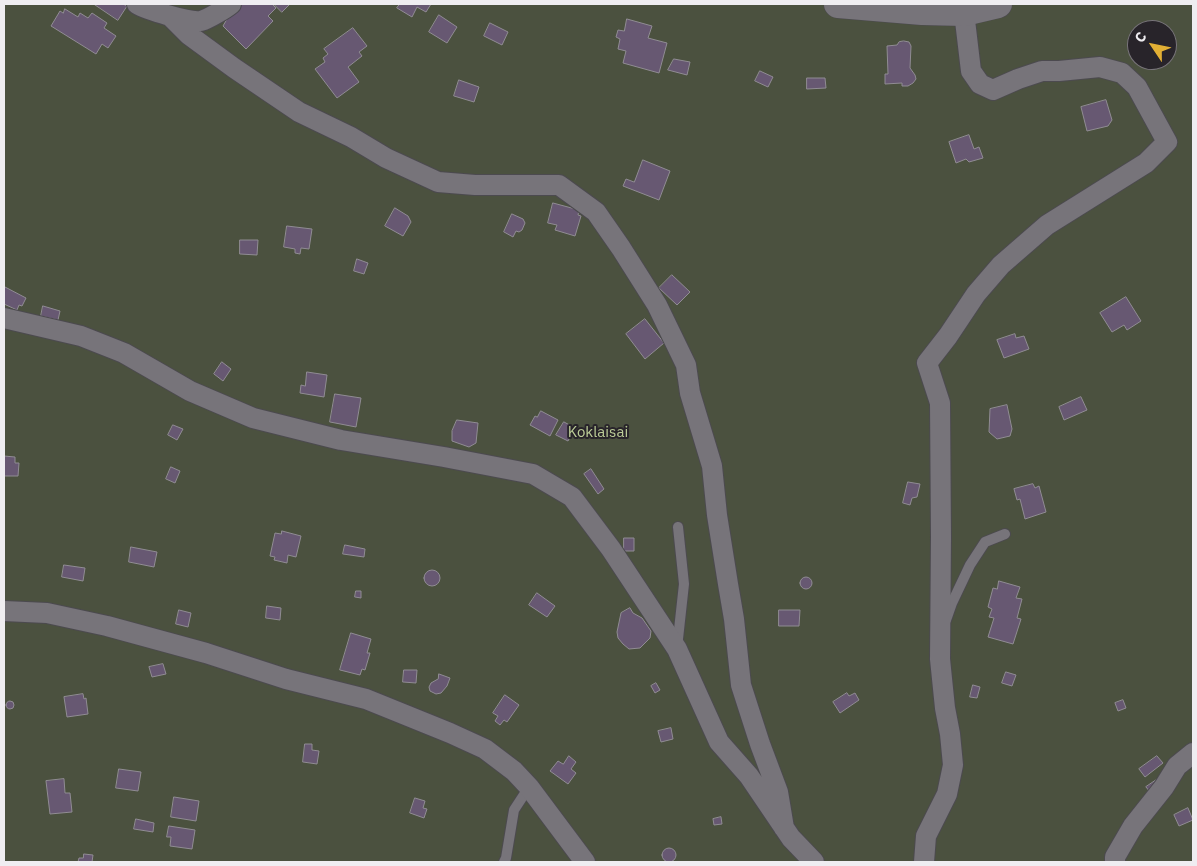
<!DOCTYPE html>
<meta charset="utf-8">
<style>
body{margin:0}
#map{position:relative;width:1197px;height:866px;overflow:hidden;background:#312e34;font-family:"IBM Plex Sans",sans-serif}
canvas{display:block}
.frame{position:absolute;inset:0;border:5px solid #efedf1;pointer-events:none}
.north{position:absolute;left:1127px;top:20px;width:50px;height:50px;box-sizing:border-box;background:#28242a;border:1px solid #78747a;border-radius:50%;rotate:304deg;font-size:14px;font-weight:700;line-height:20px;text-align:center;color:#efedf1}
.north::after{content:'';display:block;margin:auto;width:18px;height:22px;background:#e2af34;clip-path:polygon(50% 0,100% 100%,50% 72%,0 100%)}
</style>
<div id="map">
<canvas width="1197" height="866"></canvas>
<div class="frame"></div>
<div class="north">С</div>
</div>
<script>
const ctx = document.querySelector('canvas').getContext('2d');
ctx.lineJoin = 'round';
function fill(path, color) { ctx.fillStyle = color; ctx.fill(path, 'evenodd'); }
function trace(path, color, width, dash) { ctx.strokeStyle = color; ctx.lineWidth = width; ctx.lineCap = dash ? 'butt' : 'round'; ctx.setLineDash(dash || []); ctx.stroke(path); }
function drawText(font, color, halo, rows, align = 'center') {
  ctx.font = font + ' "IBM Plex Sans",sans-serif'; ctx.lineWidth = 4; ctx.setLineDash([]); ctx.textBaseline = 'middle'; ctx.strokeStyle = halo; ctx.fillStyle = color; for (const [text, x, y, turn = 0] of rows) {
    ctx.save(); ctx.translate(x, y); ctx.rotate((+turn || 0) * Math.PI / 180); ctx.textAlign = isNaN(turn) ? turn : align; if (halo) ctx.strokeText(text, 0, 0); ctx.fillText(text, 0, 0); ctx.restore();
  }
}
const green = new Path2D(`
 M4 4H1193V862H4ZM1137 30H1167V60H1137Z`);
const building = new Path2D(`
 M94 4H123L127 6 118 20Z
 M239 4H272L276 8 268 16 273 21 246 49 223 26 231 12Z
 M274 4H290L282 12Z
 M400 4H431L426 12 417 7 412 17 397 8Z
 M65 9 78 17 80 13 88 18 92 13 107 23 104 28 116 36 108 48 102 44 96 54 51 26 60 11 63 13Z
 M439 15 457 27 447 43 429 32Z
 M627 19 652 26 648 38 667 43 659 73 623 63 626 51 618 49 620 39 616 37 618 30 624 31Z
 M490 23 508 32 502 45 484 36Z
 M353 28 367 46 359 52 362 56 348 67 359 82 337 98 315 69 325 62 323 58 328 54 324 49Z
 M904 41 909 42 911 46 910 68 915 75 916 79 913 83 908 86H902V83L885 84V74H888L887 46 897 45 899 42Z
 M674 59 690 62 687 75 668 70Z
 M760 71 773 77 768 87 755 81Z
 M807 78H825L826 88 807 89Z
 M459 80 479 87 474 102 454 96Z
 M1106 100 1112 120 1108 126 1087 131 1081 107Z
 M969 135 974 149 979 147 983 158 969 162 966 159 956 163 949 142Z
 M643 160 670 171 659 200 623 186 626 179 634 182Z
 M553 203 579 210 578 215 581 216 575 236 555 230 557 225 548 223Z
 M395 208 408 216 411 222 403 236 385 226Z
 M512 214 523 219 525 223 522 230 519 232 516 231 513 237 504 232Z
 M287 226 312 229 309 249 301 248 300 254 295 253V249L284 247Z
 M240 240H258L257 255 240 254Z
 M357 259 368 263 364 274 354 271Z
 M672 275 690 292 677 305 659 288Z
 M5 287 26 298 22 306 19 305 17 310 4 304Z
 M1126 297 1141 321 1127 330 1124 325 1112 332 1100 313Z
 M43 306 60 311 58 320 41 316Z
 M645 319 664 343 645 359 626 334Z
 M1015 334 1016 338 1024 336 1029 349 1004 358 997 340Z
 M222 362 231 369 223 381 214 374Z
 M307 372 327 375 324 397 300 393 301 385 305 386Z
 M335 394 361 398 356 427 330 422Z
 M1081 397 1087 410 1064 420 1059 407Z
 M1007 405 1012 429 1010 436 997 439 989 432 990 409Z
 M541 411 558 420 550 436 530 425 535 416 537 417Z
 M457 420 478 423 476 443 469 447 452 441V431Z
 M564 422 575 428 568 441 556 435Z
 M173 425 183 429 177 440 168 435Z
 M4 456 15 457V463H19L18 476H4Z
 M171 467 180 471 175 483 166 479Z
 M591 469 604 489 598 494 584 474Z
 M908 482 920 484 917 497 912 498 910 505 903 503Z
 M1033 484 1035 488 1039 486 1046 512 1025 519 1020 499 1017 500 1014 489Z
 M282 531 301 536 296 557 288 555 287 563 274 560 275 557 270 556 275 533 281 534Z
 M624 538H634V551H624Z
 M345 545 365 549 364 557 343 554Z
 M131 547 157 552 154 567 129 562Z
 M64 565 85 568 83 581 62 577Z
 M424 578a8 8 0 1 1 16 0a8 8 0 1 1-16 0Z
 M800 583a6 6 0 1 1 12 0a6 6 0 1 1-12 0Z
 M999 581 1020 587 1016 598 1022 599 1017 618 1021 619 1013 644 988 637 994 618 989 617 992 609 988 607 993 588 997 589Z
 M356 591H361V598L355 597Z
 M537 593 555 606 547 617 529 605Z
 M267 606 281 608 280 620 266 618Z
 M630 608 633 613 642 618 651 631 650 638 640 648 629 649 623 644 618 638 617 632 621 613Z
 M179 610 191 613 188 627 176 624Z
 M779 610H800L799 626H779Z
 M351 633 371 639 367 653H370L365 670 362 669 360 675 340 670Z
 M163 664 166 674 152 677 149 667Z
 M404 670H417L416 683 403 682Z
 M1006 672 1016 675 1012 686 1002 683Z
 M439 674 450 678 447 686 441 693 436 694 430 691 429 687 431 683 438 679Z
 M656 683 660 690 655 693 651 686Z
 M973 685 980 687 977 698 970 697Z
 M847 693 849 696 855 693 859 700 840 713 833 702Z
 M83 694 84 699 86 698 88 714 67 717 64 697Z
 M505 695 519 705 507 722 504 720 500 725 495 721 498 716 493 713Z
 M1123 700 1126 708 1118 711 1115 703Z
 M6 705a4 4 0 1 1 8 0a4 4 0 1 1-8 0Z
 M671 728 673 739 661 742 658 731Z
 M305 744H312V750L319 751 317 764 303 762Z
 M569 756 576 762 571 769 576 773 568 784 550 771 558 761 563 764Z
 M1157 756 1163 763 1145 777 1139 769Z
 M119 769 141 772 138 791 116 788Z
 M1159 778 1150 792 1146 787Z
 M64 779 65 793H70L72 812 50 814 46 781Z
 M174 797 199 801 196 821 171 817Z
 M415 798 425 801 423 808 427 809 424 818 410 813Z
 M1188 808 1193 820 1179 826 1174 815Z
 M721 817 722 824 714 825 713 819Z
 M136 819 154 823 153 832 134 829Z
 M169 826 195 830 192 849 170 846 171 837H167Z
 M662 855a7 7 0 1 1 14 0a7 7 0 1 1-14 0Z
 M84 854 93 855 92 862H78L79 858H83Z`);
const lane = new Path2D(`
 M946 620 952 603 970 565 985 542 1005 534
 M677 648 684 584 678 527
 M504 862 506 858 514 810 529 787`);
const street = new Path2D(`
 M137 4C147 10 190 23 201 21 208 19 225 9 231 4
 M171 17 189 35 234 68 299 112 351 137 386 158 438 182 475 185H559L596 212 621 248 657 305 686 365 690 393 712 466 717 515 728 584 734 619 741 685 760 744 778 792 784 828
 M4 318 81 336 124 353 190 391 253 418 341 440 444 457 533 474 572 497 611 549 677 649 719 742 749 776 791 838 814 862
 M4 611 47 613 107 626 206 653 286 679 366 699 450 733 485 749 514 771 529 787 585 862
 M924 862 926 836 947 794 953 765 950 734 945 708 940 659 941 537 940 403 927 363 948 336 976 294 1001 265 1047 225 1146 163 1167 142 1137 87 1122 73 1100 67 1059 71H1042L1018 79 993 90 980 84 971 71 964 12
 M1115 862V857L1133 826 1164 787 1177 766 1193 753`);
const secondary = new Path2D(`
 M838 4 922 11 964 12 998 4`);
const parkNames = [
 ["Koklaisai",598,433]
];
fill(green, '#4b513f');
fill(building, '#675872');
trace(building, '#908c93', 1);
trace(lane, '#4c4a4f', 12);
trace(street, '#4c4a4f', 22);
trace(secondary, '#4c4a4f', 29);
trace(lane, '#77747a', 10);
trace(street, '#77747a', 20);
trace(secondary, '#77747a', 28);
drawText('15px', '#bccd97', '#28242a', parkNames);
</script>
